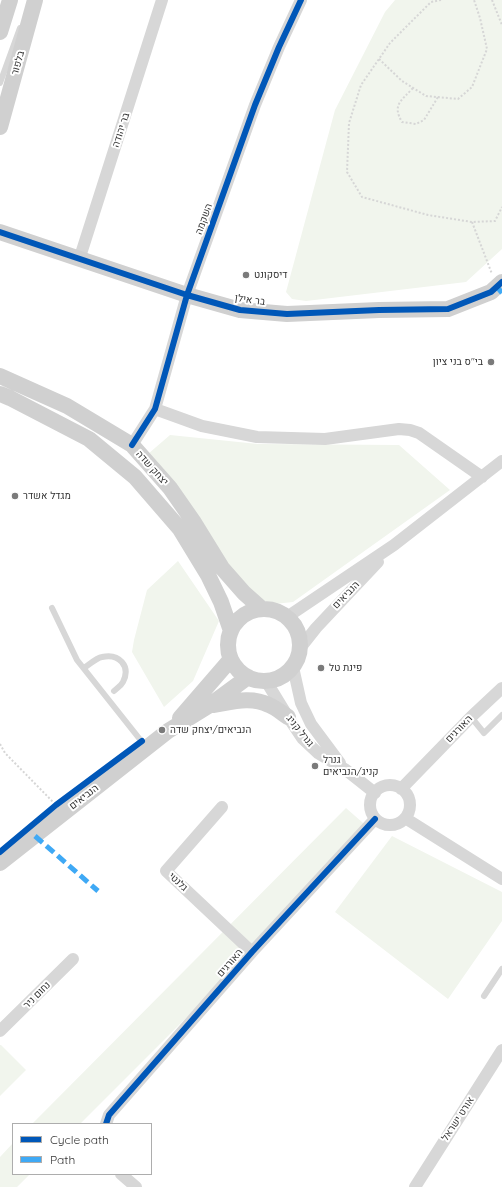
<!DOCTYPE html>
<meta charset="utf-8">
<style>
body{margin:0}
#map{position:relative;width:502px;height:1187px;overflow:hidden;background:#fff;font-family:Quicksand,sans-serif}
canvas{display:block}
.legend{position:absolute;left:12px;top:1123px;width:140px;height:52px;box-sizing:border-box;background:#fff;border:1px solid #adadad;margin:0;padding:5px 7px;list-style:none;font-size:12px;color:#333}
.legend li{display:flex;align-items:center;gap:8px;height:20px}
.legend b{width:20px;border:1px solid #adadad}
</style>
<div id="map">
<canvas width="502" height="1187"></canvas>
<ul class="legend">
<li><b style="height:5px;background:#0057b8"></b>Cycle path</li>
<li><b style="height:5px;background:#3fa9f5"></b>Path</li>
</ul>
</div>
<script>
const ctx = document.querySelector('canvas').getContext('2d');
ctx.lineJoin = 'round';
function fill(path, color) { ctx.fillStyle = color; ctx.fill(path, 'evenodd'); }
function trace(path, color, width, dash) { ctx.strokeStyle = color; ctx.lineWidth = width; ctx.lineCap = dash ? 'butt' : 'round'; ctx.setLineDash(dash || []); ctx.stroke(path); }
function drawText(font, color, halo, rows, align = 'center') {
  ctx.font = font + ' Quicksand,Heebo,sans-serif'; ctx.lineWidth = 4; ctx.setLineDash([]); ctx.textBaseline = 'middle'; ctx.strokeStyle = halo; ctx.fillStyle = color; for (const [text, x, y, turn = 0] of rows) {
    ctx.save(); ctx.translate(x, y); ctx.rotate((+turn || 0) * Math.PI / 180); ctx.textAlign = isNaN(turn) ? turn : align; if (halo) ctx.strokeText(text, 0, 0); ctx.fillText(text, 0, 0); ctx.restore();
  }
}
const green = new Path2D(`
 M395 0H502V249L466 282 306 301 292 299 286 292 335 110 385 12Z
 M170 435 258 444 399 445 450 490 293 602 274 604 262 600 239 582 148 454Z
 M178 561 219 621 193 681 164 707 132 652 134 640 147 590Z
 M346 808 371 830 252 952 80 1124H32Z
 M392 836 502 892V921L448 999 335 912Z
 M0 1045H1L26 1070 0 1096Z
 M13 1143V1174H30L17 1187H0V1157Z`);
const path = new Path2D(`
 M441 0 431 2 390 43 361 85 349 123 347 172 362 197 428 215 472 222 495 221 502 207
 M492 0 502 25
 M379 59 402 81 426 96 458 99 472 87 487 49 480 18 474 0
 M413 88C401 101 392 105 402 122L416 124 424 120 438 97
 M472 222 492 274
 M0 744 5 753 54 803`);
const lane = new Path2D(`
 M0 83 20 28
 M52 608 77 660 146 747
 M84 668C89 665 96 658 102 657 119 653 131 666 123 682 121 686 117 688 114 691
 M471 717 484 733 502 715
 M484 996 502 969`);
const street = new Path2D(`
 M79 260 162 0
 M155 409 202 426 257 437 325 439 399 429 410 430 419 433 482 477
 M132 445 155 409 187 295 255 105 279 47 301 0
 M287 617 394 545 502 461
 M301 647 316 628 378 562
 M293 667 301 703 311 724 340 763
 M266 681 288 717 302 738 318 753 346 770 375 793
 M370 805a20 20 0 1 1 40 0a20 20 0 1 1-40 0Z
 M401 789 471 717 502 688
 M222 807 166 871 252 952
 M405 818 502 879
 M0 1031 73 959
 M106 1124 109 1115 252 952 375 819
 M121 1174 136 1187
 M415 1187 502 1050`);
const secondary = new Path2D(`
 M0 32 10 0
 M0 127 35 0
 M0 232 187 295 240 310 287 314 379 310 448 309 491 292 502 282
 M0 376 67 406 132 445 170 488 193 521 222 568 244 593 262 609
 M0 394 10 398 89 439 135 477 180 529 208 575 221 602 231 631
 M228 645a36 36 0 1 1 72 0a36 36 0 1 1-72 0Z
 M213 705C232 702 251 696 269 705 276 708 282 713 288 717
 M180 718 231 659
 M0 863 168 731 210 705 248 677`);
const quiet = new Path2D(`
 M497 287 502 293
 M35 836 98 891`);
const cycleway = new Path2D(`
 M0 232 187 295 240 310 287 314 379 310 448 309 491 292 502 282
 M132 445 155 409 187 295 255 105 279 47 301 0
 M0 852 56 805 142 741
 M106 1124 109 1115 252 952 375 819`);
const markers = [
 [246,275,4,"#7a7a7a"],
 [491,362,4,"#7a7a7a"],
 [15,496,4,"#7a7a7a"],
 [321,668,4,"#7a7a7a"],
 [162,730,4,"#7a7a7a"],
 [315,766,4,"#7a7a7a"]
];
const streetNames = [
 ["בלפור",18,63,-74],
 ["בר יהודה",121,130,-72],
 ["השקמה",204,219,-70],
 ["בר אילן",250,300,8],
 ["יצחק שדה",152,468,48],
 ["הנביאים",346,595,-46],
 ["האורגים",459,729,-46],
 ["גנרל קניג",300,731,51],
 ["הנביאים",84,797,-38],
 ["גלנטי",178,882,43],
 ["האורגים",230,963,-49],
 ["נחום ניר",37,995,-45],
 ["אורט ישראל",458,1119,-57]
];
const poiNames = [
 ["דיסקונט",254,275],
 ["בי\"ס בני ציון",483,362,"right"],
 ["מגדל אשדר",23,496],
 ["פינת טל",329,668],
 ["הנביאים/יצחק שדה",170,730],
 ["גנרל",323,760],
 ["קניג/הנביאים",323,772]
];
fill(green, '#f1f5ed');
trace(path, '#d6d6d6', 2, [2, 2]);
trace(lane, '#d7d7d7', 6);
trace(street, '#d7d7d7', 12);
trace(secondary, '#d0d0d0', 16);
trace(quiet, '#3fa9f5', 5, [10, 5]);
trace(cycleway, '#0057b8', 6);
for (const [x, y, r, color] of markers) { const dot = new Path2D(); dot.arc(x, y, r, 0, 2 * Math.PI); ctx.fillStyle = color; ctx.fill(dot); trace(dot, '#fff', 1.5); }
drawText('10px', '#333', '#fff', streetNames);
drawText('10px', '#333', '#fff', poiNames, 'left');
</script>
